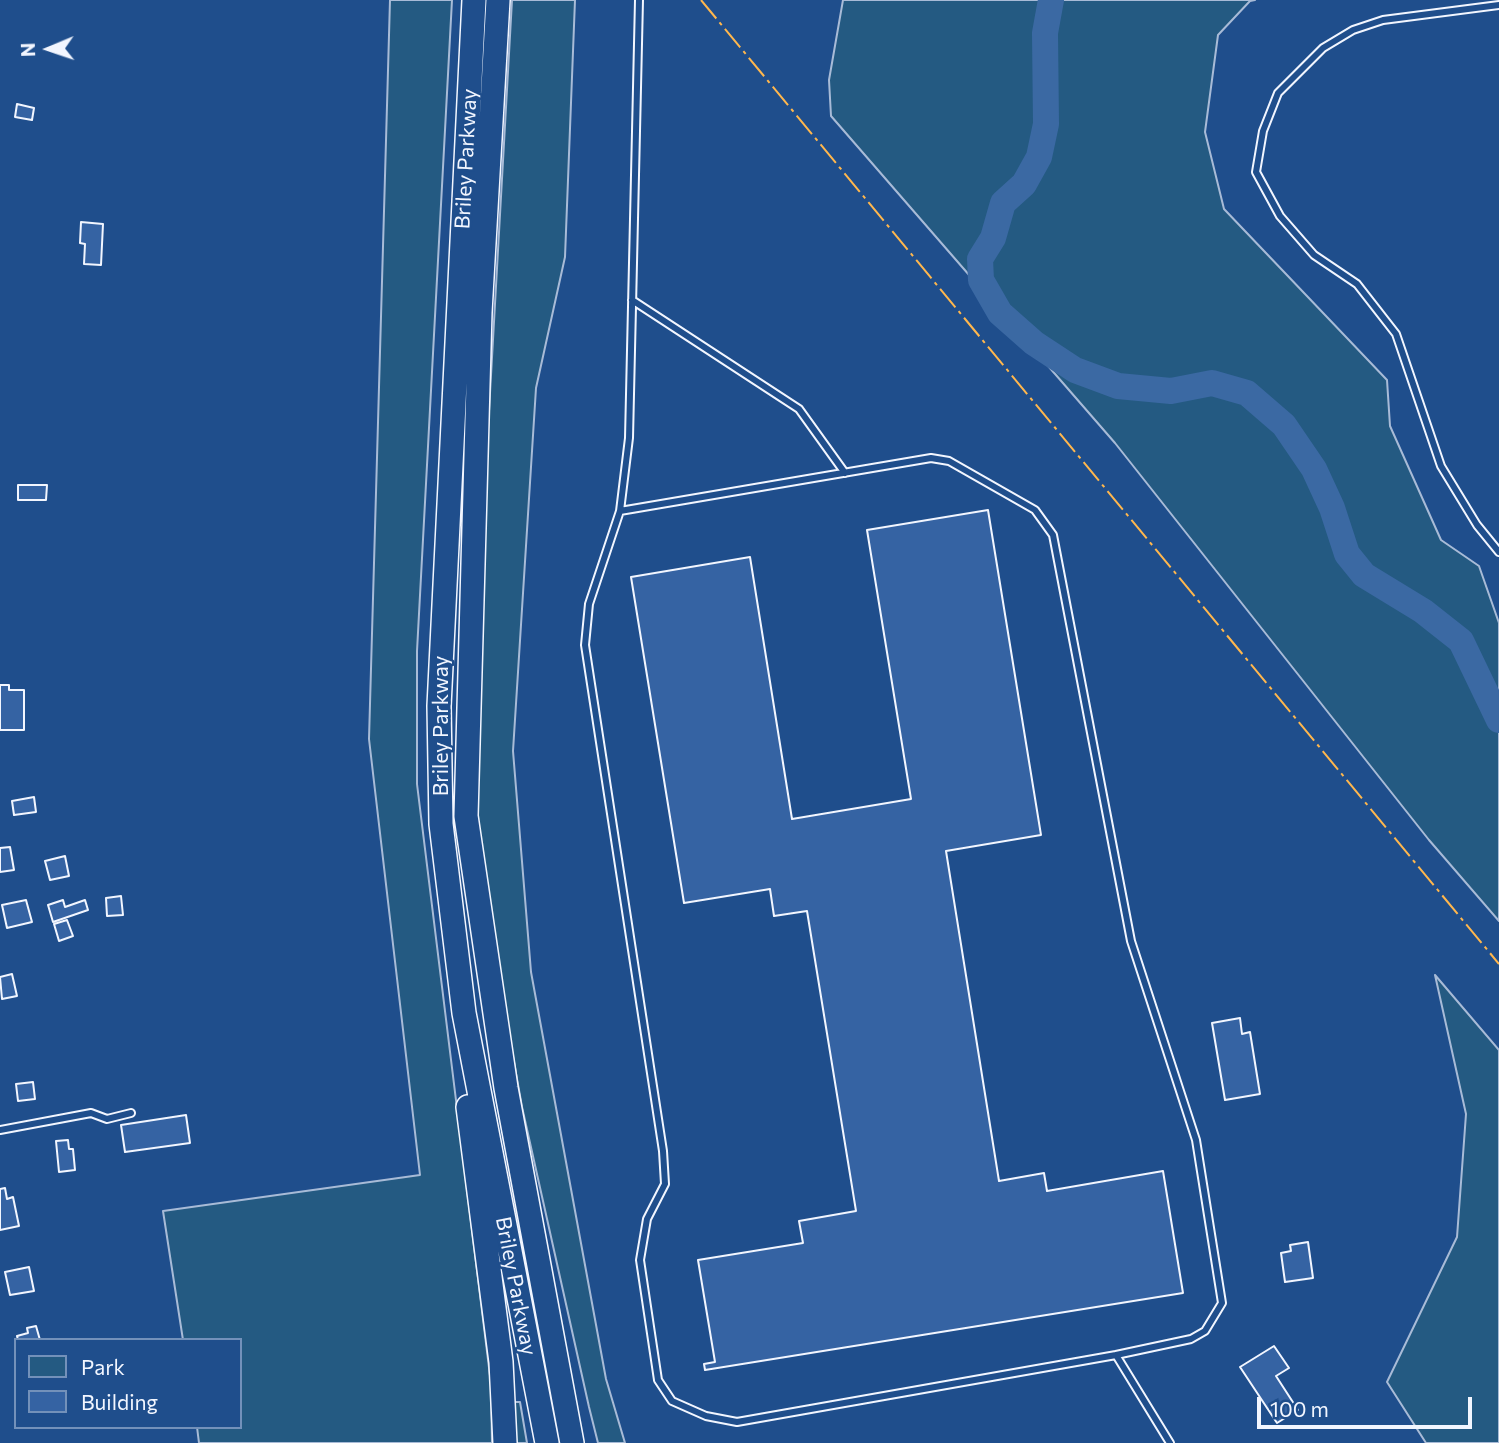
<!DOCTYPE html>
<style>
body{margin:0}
#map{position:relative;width:1499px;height:1443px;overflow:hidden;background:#1f4e8c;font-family:Commissioner,sans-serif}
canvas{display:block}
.legend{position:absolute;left:14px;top:1338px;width:228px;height:91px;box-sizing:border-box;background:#1f4e8c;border:2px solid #7391ba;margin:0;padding:9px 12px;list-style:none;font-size:21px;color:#f2f6ff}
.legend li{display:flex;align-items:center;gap:14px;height:35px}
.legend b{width:35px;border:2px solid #7391ba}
.north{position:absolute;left:14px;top:14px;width:70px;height:70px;-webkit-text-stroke:5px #1f4e8c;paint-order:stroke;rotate:268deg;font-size:19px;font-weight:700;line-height:28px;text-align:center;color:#f2f6ff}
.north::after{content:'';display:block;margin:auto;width:24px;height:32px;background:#f2f6ff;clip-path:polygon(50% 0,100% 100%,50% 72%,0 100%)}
.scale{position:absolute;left:1257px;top:1397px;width:215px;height:32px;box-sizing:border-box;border:4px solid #f2f6ff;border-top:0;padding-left:9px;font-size:21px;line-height:24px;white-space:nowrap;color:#f2f6ff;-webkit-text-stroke:5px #1f4e8c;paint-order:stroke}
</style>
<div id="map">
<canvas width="1499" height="1443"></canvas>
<ul class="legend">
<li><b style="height:19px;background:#245a82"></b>Park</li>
<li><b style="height:19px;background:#3563a3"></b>Building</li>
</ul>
<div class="north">N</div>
<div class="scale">100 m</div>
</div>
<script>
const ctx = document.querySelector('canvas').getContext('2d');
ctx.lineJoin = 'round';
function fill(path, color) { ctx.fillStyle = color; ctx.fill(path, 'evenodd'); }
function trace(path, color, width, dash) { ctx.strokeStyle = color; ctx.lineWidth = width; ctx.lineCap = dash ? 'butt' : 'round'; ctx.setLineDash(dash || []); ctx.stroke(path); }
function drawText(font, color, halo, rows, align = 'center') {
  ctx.font = font + ' Commissioner,sans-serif'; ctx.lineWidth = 5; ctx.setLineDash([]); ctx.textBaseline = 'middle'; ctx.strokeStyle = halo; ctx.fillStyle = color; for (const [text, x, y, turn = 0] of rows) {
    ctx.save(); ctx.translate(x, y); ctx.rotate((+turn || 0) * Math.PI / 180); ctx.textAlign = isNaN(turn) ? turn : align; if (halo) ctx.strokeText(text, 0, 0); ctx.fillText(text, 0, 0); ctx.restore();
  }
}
const green = new Path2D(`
 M390 0H452L417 651V784L491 1384 492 1443H199L197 1427H240V1340H183L163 1211 420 1175 369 739Z
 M512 0H575L565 257 536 388 513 751 531 972 606 1379 625 1443H598L589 1407 522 1107 486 905 476 816 474 679Z
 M843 0H1255L1250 1 1218 35 1205 132 1224 209 1387 380 1390 426 1441 540 1479 566 1499 623V921L1429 840 1115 443 831 116 829 80Z
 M1435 975 1499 1050V1443H1426L1387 1382 1457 1237 1466 1114Z
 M510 1402H520L527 1443H512Z`);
const river = new Path2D(`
 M1051 0 1045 33 1046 124 1039 157 1024 184 1003 203 993 238 980 259 981 280 1000 313 1034 343 1075 370 1118 386 1171 391 1212 383 1247 393 1284 425 1314 469 1332 508 1347 554 1364 575 1423 611 1461 641 1499 720`);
const building = new Path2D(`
 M17 104 34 108 32 120 15 117Z
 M81 222 103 224 101 265 84 264 85 244 80 243Z
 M18 485H47L46 500H18Z
 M988 510 1041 835 946 851 999 1181 1044 1173 1047 1191 1163 1171 1183 1293 705 1370 704 1364 715 1362 698 1260 803 1243 799 1221 856 1211 807 911 774 916 770 889 684 903 631 577 750 557 792 819 911 799 867 530Z
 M0 685H9V690H24V730H0Z
 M34 797 36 812 14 815 12 801Z
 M10 847 14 870 0 872V848Z
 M65 856 69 876 50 880 45 861Z
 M121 896 123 915 107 916 106 898Z
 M26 900 32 922 7 928 2 905Z
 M63 900 65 907 85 900 88 910 53 922 48 905Z
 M67 920 73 936 59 941 54 924Z
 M12 974 17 996 2 999 0 977Z
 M1240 1018 1242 1034 1250 1032 1260 1094 1225 1100 1212 1023Z
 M33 1082 35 1099 18 1101 16 1084Z
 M186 1115 190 1143 125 1152 121 1125Z
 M68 1140 69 1149H73L75 1170 59 1172 56 1141Z
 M5 1188 7 1199 13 1197 19 1226 0 1230V1189Z
 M1308 1242 1313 1278 1285 1282 1281 1253 1291 1251 1290 1245Z
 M29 1267 34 1291 10 1295 5 1272Z
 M36 1326 40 1340H18L17 1336 28 1333 27 1328Z
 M1274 1346 1289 1368 1276 1376 1298 1410 1277 1423 1240 1367Z`);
const service = new Path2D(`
 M639 0 629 438 620 511 589 604 585 645 663 1151 665 1184 647 1219 640 1260 658 1380 672 1401 706 1416 737 1422 1116 1355
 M1499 5 1383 20 1353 30 1323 48 1278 93 1263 131 1256 172 1280 216 1314 255 1357 284 1396 334 1441 466 1477 525 1499 552
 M632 300 799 409 845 473
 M620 511 931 458 949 461 1035 510 1053 535 1131 941 1196 1140 1222 1303 1205 1331 1191 1339 1116 1355 1170 1443
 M0 1130 91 1113 107 1119 131 1113`);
const motorway = new Path2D(`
 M474 0 439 706 441 824 464 1013 547 1443
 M498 0 480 312 466 816 506 1088 572 1443
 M468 1107 501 1362 505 1443`);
const power = new Path2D(`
 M701 0 1499 964`);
const streetNames = [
 ["Briley Parkway",466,159,-87],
 ["Briley Parkway",441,726,-90],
 ["Briley Parkway",516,1286,79]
];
fill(green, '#245a82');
trace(green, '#a8bbd7', 2);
trace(river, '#3b69a3', 26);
fill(building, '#3563a3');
trace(building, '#f2f6ff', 2);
trace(service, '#f2f6ff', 10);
trace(motorway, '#f2f6ff', 26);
trace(service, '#1f4e8c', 6);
trace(motorway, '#1f4e8c', 23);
trace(power, '#ffb74d', 2, [24, 5, 3.5, 5]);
drawText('21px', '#f2f6ff', '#1f4e8c', streetNames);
</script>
